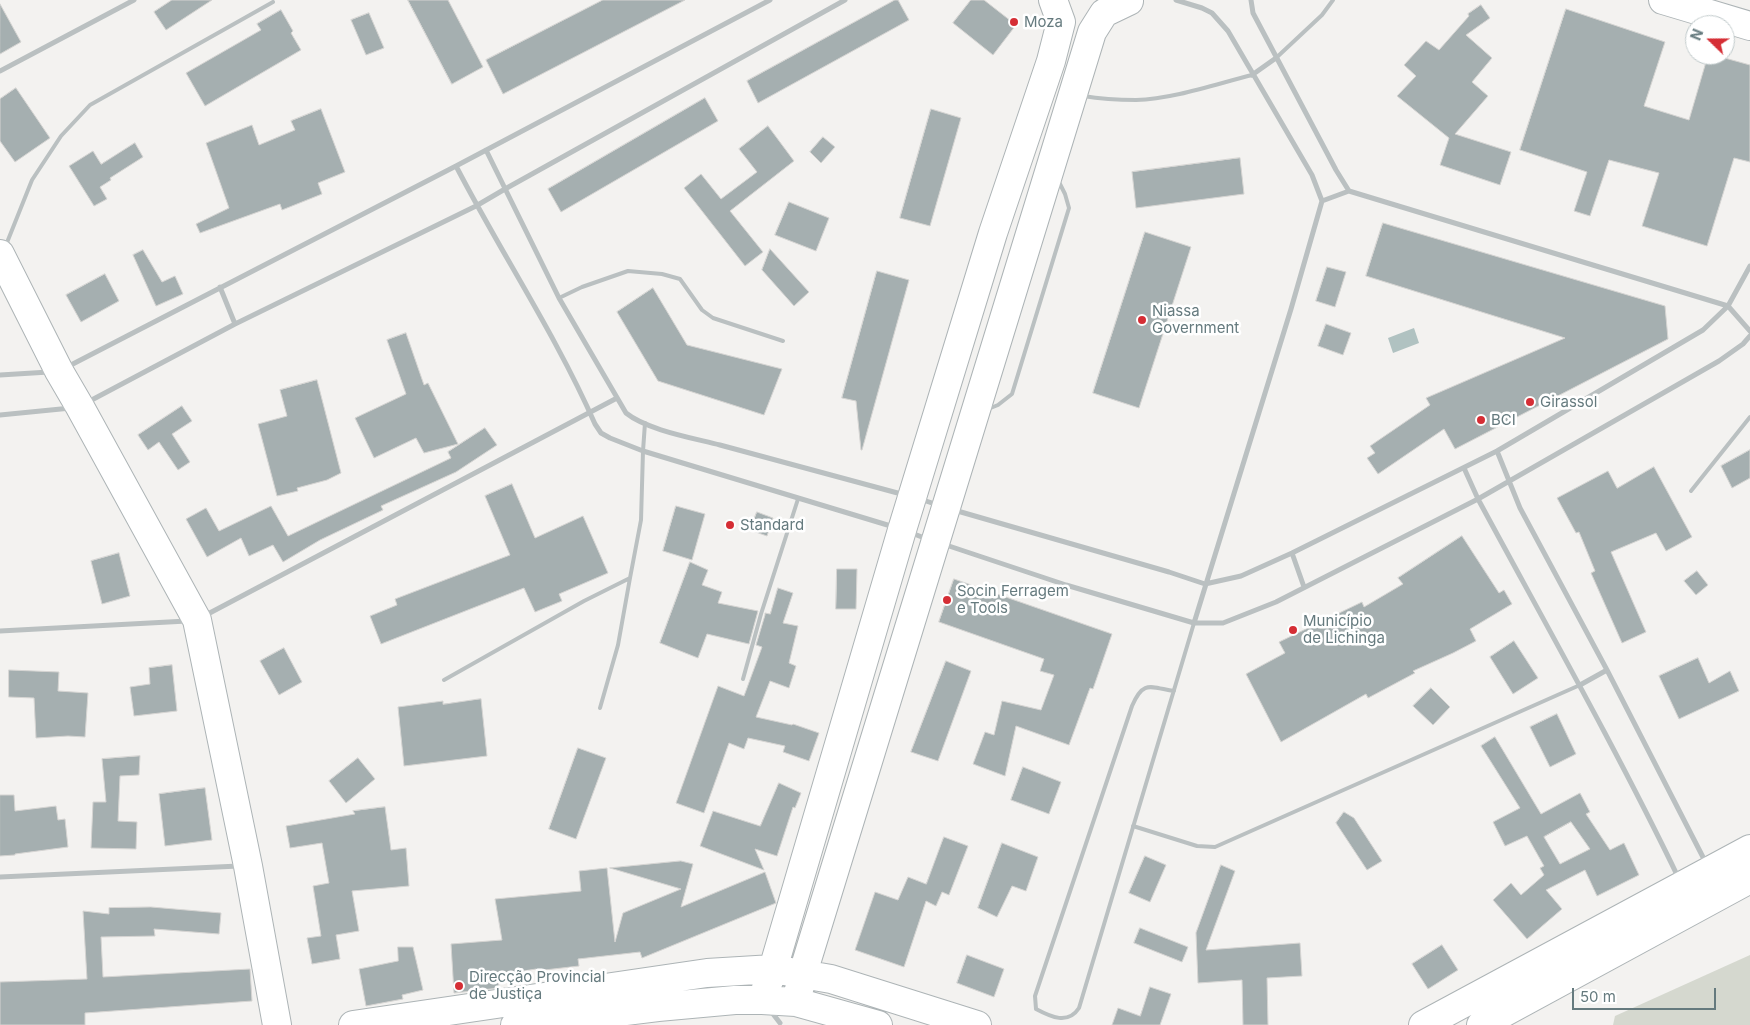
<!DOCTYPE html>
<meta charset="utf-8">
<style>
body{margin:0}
#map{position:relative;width:1750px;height:1025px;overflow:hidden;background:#f3f2f0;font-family:Inter,sans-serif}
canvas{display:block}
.north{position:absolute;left:1685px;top:15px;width:50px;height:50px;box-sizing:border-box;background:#fff;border:1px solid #c1cacb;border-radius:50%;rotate:292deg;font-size:14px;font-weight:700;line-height:20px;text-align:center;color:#657a7e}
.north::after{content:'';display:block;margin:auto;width:18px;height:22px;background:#d52e35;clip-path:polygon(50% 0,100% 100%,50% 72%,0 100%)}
.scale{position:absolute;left:1572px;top:988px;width:144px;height:22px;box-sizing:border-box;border:2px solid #657a7e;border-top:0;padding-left:6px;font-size:15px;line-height:18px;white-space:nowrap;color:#657a7e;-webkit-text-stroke:4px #fff;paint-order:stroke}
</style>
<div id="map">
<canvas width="1750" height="1025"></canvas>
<div class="north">N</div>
<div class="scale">50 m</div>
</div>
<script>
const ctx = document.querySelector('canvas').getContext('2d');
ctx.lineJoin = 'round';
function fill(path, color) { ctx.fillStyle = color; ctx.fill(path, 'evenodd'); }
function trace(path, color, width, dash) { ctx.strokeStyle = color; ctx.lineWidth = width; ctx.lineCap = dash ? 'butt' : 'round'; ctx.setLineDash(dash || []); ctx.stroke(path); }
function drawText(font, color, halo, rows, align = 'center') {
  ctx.font = font + ' Inter,sans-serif'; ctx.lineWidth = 5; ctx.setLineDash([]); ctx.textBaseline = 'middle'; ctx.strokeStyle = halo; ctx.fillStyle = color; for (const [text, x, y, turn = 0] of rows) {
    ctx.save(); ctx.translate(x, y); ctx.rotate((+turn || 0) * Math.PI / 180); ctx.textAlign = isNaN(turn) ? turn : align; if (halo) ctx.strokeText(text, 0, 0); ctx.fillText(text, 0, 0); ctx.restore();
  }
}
const green = new Path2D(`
 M1750 955V1025H1613L1615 1016Z`);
const water = new Path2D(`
 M1414 328 1419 343 1393 353 1388 338Z`);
const building = new Path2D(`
 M172 0H212L166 30 154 12Z
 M408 0H448L483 67 452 84Z
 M603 0H685L503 94 486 60Z
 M895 0H898L909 20 758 103 747 81Z
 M971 0H984L1016 25 993 55 953 23Z
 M0 4 21 42 0 54Z
 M1481 5 1490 18 1466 35 1492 58 1472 82 1488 96 1455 134 1511 152 1500 185 1440 165 1449 138 1397 96 1416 76 1404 65 1426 41 1439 50 1469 16 1468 14Z
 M1566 9 1665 42 1644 106 1689 120 1708 55H1714L1750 65V162L1734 158 1707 246 1642 226 1659 173 1609 160 1590 216 1574 211 1587 172 1520 150Z
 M281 10 293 31 291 33 301 50 205 106 186 73 261 30 257 24Z
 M369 13 384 48 366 55 351 20Z
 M16 88 50 138 15 162 0 141V99Z
 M705 98 718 121 561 212 548 189Z
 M321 109 345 172 318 183 322 194 282 210 280 204 200 233 196 224 229 208 206 143 252 125 259 145 295 130 291 121Z
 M931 109 961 118 930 226 900 218Z
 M768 126 794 161 730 211 763 252 745 266 684 188 701 174 721 199 757 172 739 149Z
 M823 137 835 147 821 163 810 152Z
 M135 143 143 157 110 178 111 180 100 187 107 199 94 206 69 166 93 151 101 164Z
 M1240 158 1244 194 1136 208 1132 172Z
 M789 202 829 218 816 251 775 235Z
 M1383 223 1665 306 1668 339 1455 449 1444 429 1378 474 1367 458 1375 453 1370 446 1430 405 1426 398 1565 338 1366 276Z
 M1145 232 1191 247 1139 408 1093 393Z
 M770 249 809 292 794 306 762 270Z
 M143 250 162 282 175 276 183 294 156 306 133 255Z
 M1327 267 1346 272 1335 307 1316 301Z
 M877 271 909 280 862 450H861L856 401 842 398Z
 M105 274 119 301 81 322 66 295Z
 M653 288 687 345 782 369 764 415 658 381 617 312Z
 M1326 324 1351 333 1343 355 1318 346Z
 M406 333 424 385 428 383 458 444 424 453 416 438 374 458 355 418 406 394 387 340Z
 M317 380 341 473 327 480 297 488 298 491 277 496 258 424 287 416 280 390Z
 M182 406 192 421 172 434 190 462 178 470 159 442 148 450 138 435Z
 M485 428 497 445 456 472 381 506 383 510 320 540 283 562 273 545 249 556 241 538 207 557 186 519 206 508 219 531 271 506 288 536 451 458 448 452Z
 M1750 450V478L1732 488 1721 466Z
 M1654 467 1692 537 1666 551 1656 533 1611 552 1646 632 1622 643 1591 573 1595 571 1579 532 1576 533 1557 498 1608 471 1617 488Z
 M512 484 535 538 583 516 608 573 559 594 562 601 535 612 524 588 381 644 370 616 397 605 395 599 510 555 485 496Z
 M676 506 705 514 692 560 663 551Z
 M757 512 773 518 767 536 750 530Z
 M1462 536 1499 593 1504 590 1512 604 1470 629 1476 641 1453 653 1413 671 1415 673 1368 698 1366 694 1281 742 1246 674 1285 653 1279 642 1362 602 1364 607 1403 584 1398 578Z
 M119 553 130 596 102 604 91 561Z
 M690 562 708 570 702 585 722 592 718 603 758 611 749 644 707 634 698 658 660 643Z
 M837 569H857L856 609H836Z
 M1697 571 1708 585 1696 595 1684 581Z
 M954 579 1112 634 1093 689 1090 688 1069 745 1016 726 1005 776 973 764 985 732 994 735 1002 701 1041 710 1054 675 1040 671 1044 659 939 622Z
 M778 588 793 593 783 623 798 626 789 663 796 666 789 688 770 681 756 717 792 725 793 724 819 733 809 761 783 752 785 746 748 738 744 749 729 743 704 813 676 803 718 686 744 696 762 647 756 645 765 615V613L770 614Z
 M1514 641 1538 678 1513 694 1490 657Z
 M284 648 302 682 279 695 260 661Z
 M1698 658 1709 683 1730 671 1739 691 1679 719 1659 676Z
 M946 661 971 671 938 761 911 752Z
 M172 665 177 711 134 716 130 687 150 684 149 668Z
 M9 670 59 672 58 691 88 693 85 737 68 736 36 738 34 698 9 697Z
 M1431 688 1450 707 1433 725 1413 706Z
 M481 699 487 756 404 766 398 707 443 701V704Z
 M1557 714 1576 754 1550 767 1530 727Z
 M1495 737 1541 814 1580 793 1590 812 1586 814 1610 850 1624 843 1639 875 1597 896 1585 870 1546 890 1562 909 1527 939 1493 900 1511 883 1521 895 1544 875 1540 868 1544 866 1527 836 1505 846 1493 822 1520 808 1481 746ZM1571 822 1590 849 1560 864 1544 837Z
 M578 748 606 758 576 839 549 829Z
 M140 756 139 775 120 776 118 821 137 822 136 849 91 848 93 802H106L102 759Z
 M358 758 375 779 346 803 329 781Z
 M1023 767 1061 782 1049 814 1011 800Z
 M779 783 801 793 795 808 793 807 777 856 755 849 764 870 700 846 713 811 760 826Z
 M205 788 212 840 165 846 159 794Z
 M0 795H14L15 811 56 806 58 820 65 819 68 847 15 854V855L0 856Z
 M385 807 391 850 406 848 409 886 352 891 359 931 336 935 340 959 312 964 307 938 321 936 313 886 329 883 322 843 290 848 286 826 355 814 353 811Z
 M1344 812 1354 818 1382 861 1367 870 1336 823Z
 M944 837 968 846 949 895 942 892 936 906 926 901 904 967 855 950 875 892 898 900 908 877 926 884Z
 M1002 843 1038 857 1026 891 1012 886 997 917 978 908Z
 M1145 856 1166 865 1150 902 1129 893Z
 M681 861 693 864 681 907 765 872 776 903 642 958 640 952 578 959 579 966 536 971V969L498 975 499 988 454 993 451 944 502 940 495 899 581 891 579 871 607 868 615 942 623 913 681 889 610 868Z
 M1221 865 1235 871 1206 950 1300 943 1302 976 1267 978 1268 1025H1243L1242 980 1198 983 1196 933Z
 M151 907 221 913 219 934 154 929 155 936 101 937 103 977 250 969 252 1001 85 1013V1025H0V982L87 979 83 911 109 914V908Z
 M1140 928 1188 947 1182 962 1134 943Z
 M1442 945 1458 970 1428 989 1412 964Z
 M398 947H413L423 990 402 995 403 999 366 1006 359 969 398 961Z
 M967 955 1004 969 994 997 957 983Z
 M1150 987 1171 994 1160 1025H1112L1118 1008 1140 1016Z`);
const lane = new Path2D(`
 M1276 58 1322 15 1333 0
 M1083 96C1101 99 1118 100 1136 100 1173 99 1216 84 1252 75
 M6 245 32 180 61 136 90 105 273 2
 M559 298 582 287 628 271 662 274 680 279 702 310 713 318 783 341
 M988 409 998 405 1012 394 1069 208 1065 194 1058 180
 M1691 491 1750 417
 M743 679 761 614 798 499
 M444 680 584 601 630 578 641 520 643 451 645 423
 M1174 691C1150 687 1143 680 1132 706L1035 996 1036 1009C1051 1017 1068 1025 1079 1008L1194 623
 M600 708 618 645 630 578
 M1133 826 1197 846 1215 847 1580 685`);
const street = new Path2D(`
 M1176 0 1202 8 1212 13 1228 31 1312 175 1322 201 1291 309 1194 623
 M1251 0 1253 13 1336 170 1349 191
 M0 71 134 0
 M1252 75 1276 58
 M486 150 559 298 626 413C647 430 693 438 720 445 782 462 843 478 905 495
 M456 166C501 253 556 335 595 424L601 433 610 438 643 451 894 527
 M1322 201 1349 191 1728 306 1750 331
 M220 287 235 324
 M67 367 456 166 770 0
 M0 375 49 372
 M86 403 235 324 476 206 505 189 845 0
 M0 415 71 408
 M1497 451 1520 508 1607 670 1706 863
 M1464 468 1478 499C1546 625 1617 750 1679 879
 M920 499 938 505
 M954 510 1169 572 1205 584 1241 576 1292 553 1497 451 1703 330 1728 306 1750 266
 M909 532 927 539
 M943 544 1066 585 1194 623H1223L1276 602 1478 499 1719 361 1743 344 1750 336
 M1292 553 1304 587
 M204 616 617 398
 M0 631 187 621
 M1580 685 1607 670
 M0 877 239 866
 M770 1010 780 1023`);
const secondary = new Path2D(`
 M1663 0 1750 26
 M0 254 59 371 80 407 197 620 248 866 277 1025
 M762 1000 773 969 902 530 993 233 1051 61 1061 22 1053 0
 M796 1002 803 973 1092 32 1104 13 1129 1
 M353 1025 707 973 773 969 831 979 977 1025
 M515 1025 658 1007 735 1000H762L796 1002 878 1025
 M1423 1025 1750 849
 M1481 1025 1750 879`);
const markers = [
 [1014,22,5,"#d52e35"],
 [1142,320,5,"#d52e35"],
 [1530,402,5,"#d52e35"],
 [1481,420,5,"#d52e35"],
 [730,525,5,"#d52e35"],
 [947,600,5,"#d52e35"],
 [1293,630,5,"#d52e35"],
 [459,986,5,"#d52e35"]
];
const poiNames = [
 ["Moza",1024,22],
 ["Niassa",1152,311],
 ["Government",1152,328],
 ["Girassol",1540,402],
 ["BCI",1491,420],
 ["Standard",740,525],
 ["Socin Ferragem",957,591],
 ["e Tools",957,608],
 ["Município",1303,621],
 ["de Lichinga",1303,638],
 ["Direcção Provincial",469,977],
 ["de Justiça",469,994]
];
fill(green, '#d5d8cf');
fill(water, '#b0c2c1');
fill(building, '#a5afb0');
trace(building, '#d5d4d2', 1);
trace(secondary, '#adb4b6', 30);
trace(lane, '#bac0c1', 4);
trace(street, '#bac0c1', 5);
trace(secondary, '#fff', 28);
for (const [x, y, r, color] of markers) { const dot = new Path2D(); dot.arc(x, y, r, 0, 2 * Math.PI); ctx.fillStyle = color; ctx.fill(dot); trace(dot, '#fff', 2); }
drawText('15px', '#657a7e', '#fff', poiNames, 'left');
</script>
